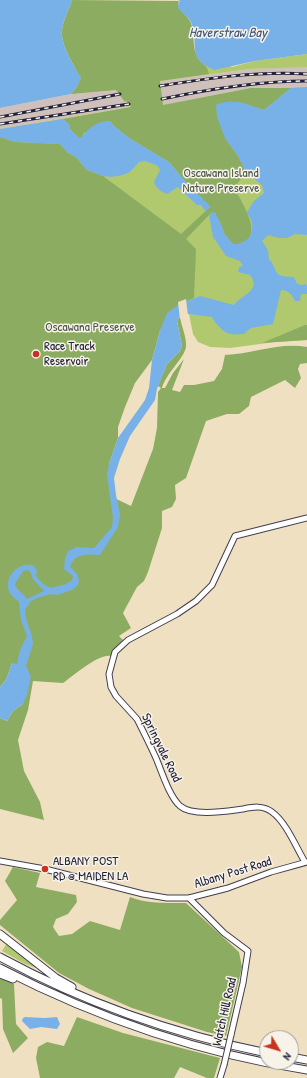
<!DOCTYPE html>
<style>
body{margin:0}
#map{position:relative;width:307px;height:1078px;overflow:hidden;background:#f0e0c2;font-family:"Patrick Hand",sans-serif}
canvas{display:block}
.north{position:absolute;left:259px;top:1030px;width:40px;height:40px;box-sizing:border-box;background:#f7f3e8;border:1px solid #a29fa3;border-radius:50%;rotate:128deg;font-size:11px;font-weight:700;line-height:16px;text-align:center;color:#22223b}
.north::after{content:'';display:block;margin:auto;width:14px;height:18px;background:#c8321e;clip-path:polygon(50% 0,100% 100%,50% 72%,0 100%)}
</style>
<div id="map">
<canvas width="307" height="1078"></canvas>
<div class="north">N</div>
</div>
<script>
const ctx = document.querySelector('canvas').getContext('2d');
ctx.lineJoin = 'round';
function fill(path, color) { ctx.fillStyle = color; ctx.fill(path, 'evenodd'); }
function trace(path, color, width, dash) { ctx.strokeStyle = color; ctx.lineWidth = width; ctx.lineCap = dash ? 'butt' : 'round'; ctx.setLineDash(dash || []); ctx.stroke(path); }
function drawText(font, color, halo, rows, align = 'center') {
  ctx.font = font + ' "Patrick Hand",sans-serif'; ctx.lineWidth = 3; ctx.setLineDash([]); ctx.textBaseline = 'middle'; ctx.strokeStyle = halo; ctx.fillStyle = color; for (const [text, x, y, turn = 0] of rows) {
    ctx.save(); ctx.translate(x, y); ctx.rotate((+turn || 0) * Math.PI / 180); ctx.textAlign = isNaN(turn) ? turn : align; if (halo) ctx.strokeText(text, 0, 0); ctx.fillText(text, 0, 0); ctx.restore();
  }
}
const industrial = new Path2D(`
 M291 67H307V87L251 88 163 105 160 81 250 69Z
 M117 90 125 101H126L131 107 0 129V108L71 94Z`);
const green = new Path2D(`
 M72 0 232 67 255 61 307 54V67L250 69 160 81 163 105 251 88 307 87V340L275 342 230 348 210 347 198 342 193 334 189 314 0 161V129L131 107 126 101 125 102 116 90 71 94 77 87 70 7Z
 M7 943 39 969 25 964 2 951Z`);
const forest = new Path2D(`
 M72 0 179 1 178 5C181 12 188 16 191 23 195 34 192 46 197 57 201 65 207 63 209 74L160 81 163 105 251 88H291L264 110 238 102 225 138 238 156 246 172 234 188C243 204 269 243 233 245L224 233 220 222 211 213 186 239 196 249 194 298 178 305 160 331 152 360 135 383 125 407 118 427V438L109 464 110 496 131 506 153 449 157 428 158 392 161 388 158 386 167 364 180 351 182 346 177 321 180 316C181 326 187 337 186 347 184 359 166 373 162 388H165L173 373 184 359 172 390 180 392 184 385H194L214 381 222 369 225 355C252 354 280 342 307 347V363L300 364 298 369 301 378 295 388 285 380 251 397 249 406 239 414H227L206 421 186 478 175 485 176 499 172 507 162 511V528L148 572 144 581 137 587 123 613 131 628 119 636 123 640 115 648 111 656C99 653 73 676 63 683L33 681 28 710 18 740 24 771 40 802 44 820 0 809V718L7 721 13 711 23 704 12 663 6 680 0 687V137L15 142 60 144 68 153 76 157 87 170 103 176 181 234 210 207 185 181 169 162 129 138 114 126 110 121 84 133 82 137H78L70 129 69 124 63 119 131 107 126 101 125 102 116 90 71 94 77 87 81 78C74 66 60 44 62 30 63 20 69 10 72 0Z
 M307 325V340L262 343 305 325Z
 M13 867 40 873 36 887 76 895 77 902 68 914 56 919 53 927 59 936 72 934 90 921 120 930 130 897C147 904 167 903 186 903L239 952 242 967 226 1036 207 1032 132 1008 89 989 59 973 0 925V920L17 900 5 881Z
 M0 978 14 984 16 1024 28 1038 13 1053 3 1029 2 999 0 998Z
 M77 1017 123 1033 220 1058 214 1078H207L180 1067 174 1078H40L36 1058 38 1047 47 1042 64 1046Z`);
const water = new Path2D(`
 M0 0H72C69 10 63 20 62 30 60 44 74 66 81 78L77 87 71 94 0 108Z
 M178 0H307V54L255 61 214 70C185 57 200 44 191 22 188 16 182 13 178 8V5L180 1Z
 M307 87V235L295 234 287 238H279L268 235 262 241 268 250 269 260 271 261C279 276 275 276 294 277L297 284 302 285 305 284 307 286V294H301L300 301H295C292 295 289 290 281 290L273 324 251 328 244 334C240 334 235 335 231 334 223 333 216 324 212 317L189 314 180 316 177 321 182 346 180 351 167 364 157 389 155 400 130 436 120 459 114 478 116 495 120 515 118 527 100 555C87 554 74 553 70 567L77 574 79 580 78 585 72 590 57 595 50 594 37 598 30 602 25 610 26 619 32 636 33 644 26 666 31 677 27 695 23 704 13 711 7 721 0 718V687L6 680 12 663 17 664 20 650 27 636 21 620 19 602C16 599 11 596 9 591 4 576 20 560 34 566L37 571 36 576 43 584 51 588 66 584 72 580 73 576 64 569 65 559 68 551 77 547 94 548 112 527 113 518 107 474 109 464 118 438 145 400 149 388 152 360 160 331 167 313 178 305 200 296 234 305C241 295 262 291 250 275L238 272 239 267 243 266 240 261 226 256 213 237 209 215 211 213 215 212 220 222 224 233 233 244C245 244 254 237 252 224 252 220 248 215 247 212L254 201 264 193 262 185 246 172 238 156 225 138 217 117 216 105C234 97 246 104 264 110L291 88ZM27 570 30 571 33 579 44 591 27 599C23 593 17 591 15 584L23 571Z
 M63 119 69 124 70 129 78 137H82C88 128 99 120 110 121L114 126 129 138 169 162 185 181 211 207 205 211 201 205H197L178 187 167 194C160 191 156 188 154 182L160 170 158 166 145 161 139 162 130 172 123 175 111 177 103 176 87 170 76 157 68 153 60 144 15 142 0 137V129Z
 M25 1017 45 1018 57 1017 60 1024 57 1029 41 1027 30 1029 22 1021 23 1018Z`);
const pier = new Path2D(`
 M186 299 188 316 180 319 178 302Z`);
const secondary = new Path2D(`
 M0 861 45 869 143 894 167 898H189L228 888 271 872 307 862
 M305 862C296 847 286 822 272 812 263 805 253 807 243 809 227 811 193 817 180 806 169 796 162 772 156 758 151 747 146 737 141 727L137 719 116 696 111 687 109 674 115 652 128 640 177 614 196 601 212 585 235 536 307 518
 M189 898 224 933 248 951 243 983 231 1035
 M220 1078 224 1065`);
const highway = new Path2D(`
 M0 934 56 978 72 987
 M0 957C83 1002 174 1034 267 1053
 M0 968C97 1018 199 1053 307 1070
 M0 974 13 979
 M291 1057 307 1060`);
const rail = new Path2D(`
 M160 86C209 78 257 71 307 74
 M162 99C210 89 258 81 307 81
 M0 117 120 94
 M0 124 129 104`);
const secondaryBridge = new Path2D(`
 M224 1065 231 1035`);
const markers = [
 [36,354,4,"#c8321e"],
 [45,869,4,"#c8321e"]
];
const parkNames = [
 ["Oscawana Island",221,174],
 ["Nature Preserve",221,189],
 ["Oscawana Preserve",90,328]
];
const poiNames = [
 ["Race Track",44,347],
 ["Reservoir",44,362],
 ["ALBANY POST",53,862],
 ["RD @ MAIDEN LA",53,877]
];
const streetNames = [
 ["Springvale Road",161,748,64],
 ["Albany Post Road",233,873,-17],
 ["Watch Hill Road",225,1012,-77]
];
const waterNames = [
 ["Haverstraw Bay",228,33]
];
fill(industrial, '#cfc0bb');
fill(green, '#b1c96e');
fill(forest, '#8cad61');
fill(water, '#78b1e8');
fill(pier, '#f0e0c2');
trace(secondary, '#413e4f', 7);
trace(highway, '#413e4f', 9);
trace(secondary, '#fff', 5);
trace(highway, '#fff', 7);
trace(rail, '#22223b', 3);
trace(rail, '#f7f3e8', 1.5, [4.5]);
trace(secondaryBridge, '#413e4f', 7, []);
trace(secondaryBridge, '#fff', 5);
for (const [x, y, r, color] of markers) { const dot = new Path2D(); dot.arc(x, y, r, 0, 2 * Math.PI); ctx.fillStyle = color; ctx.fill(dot); trace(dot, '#f7f3e8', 1.5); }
drawText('13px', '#4d544a', '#f7f3e8', parkNames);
drawText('13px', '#22223b', '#f7f3e8', poiNames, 'left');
drawText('13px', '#22223b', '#f7f3e8', streetNames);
drawText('italic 14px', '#405478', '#f7f3e8', waterNames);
</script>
